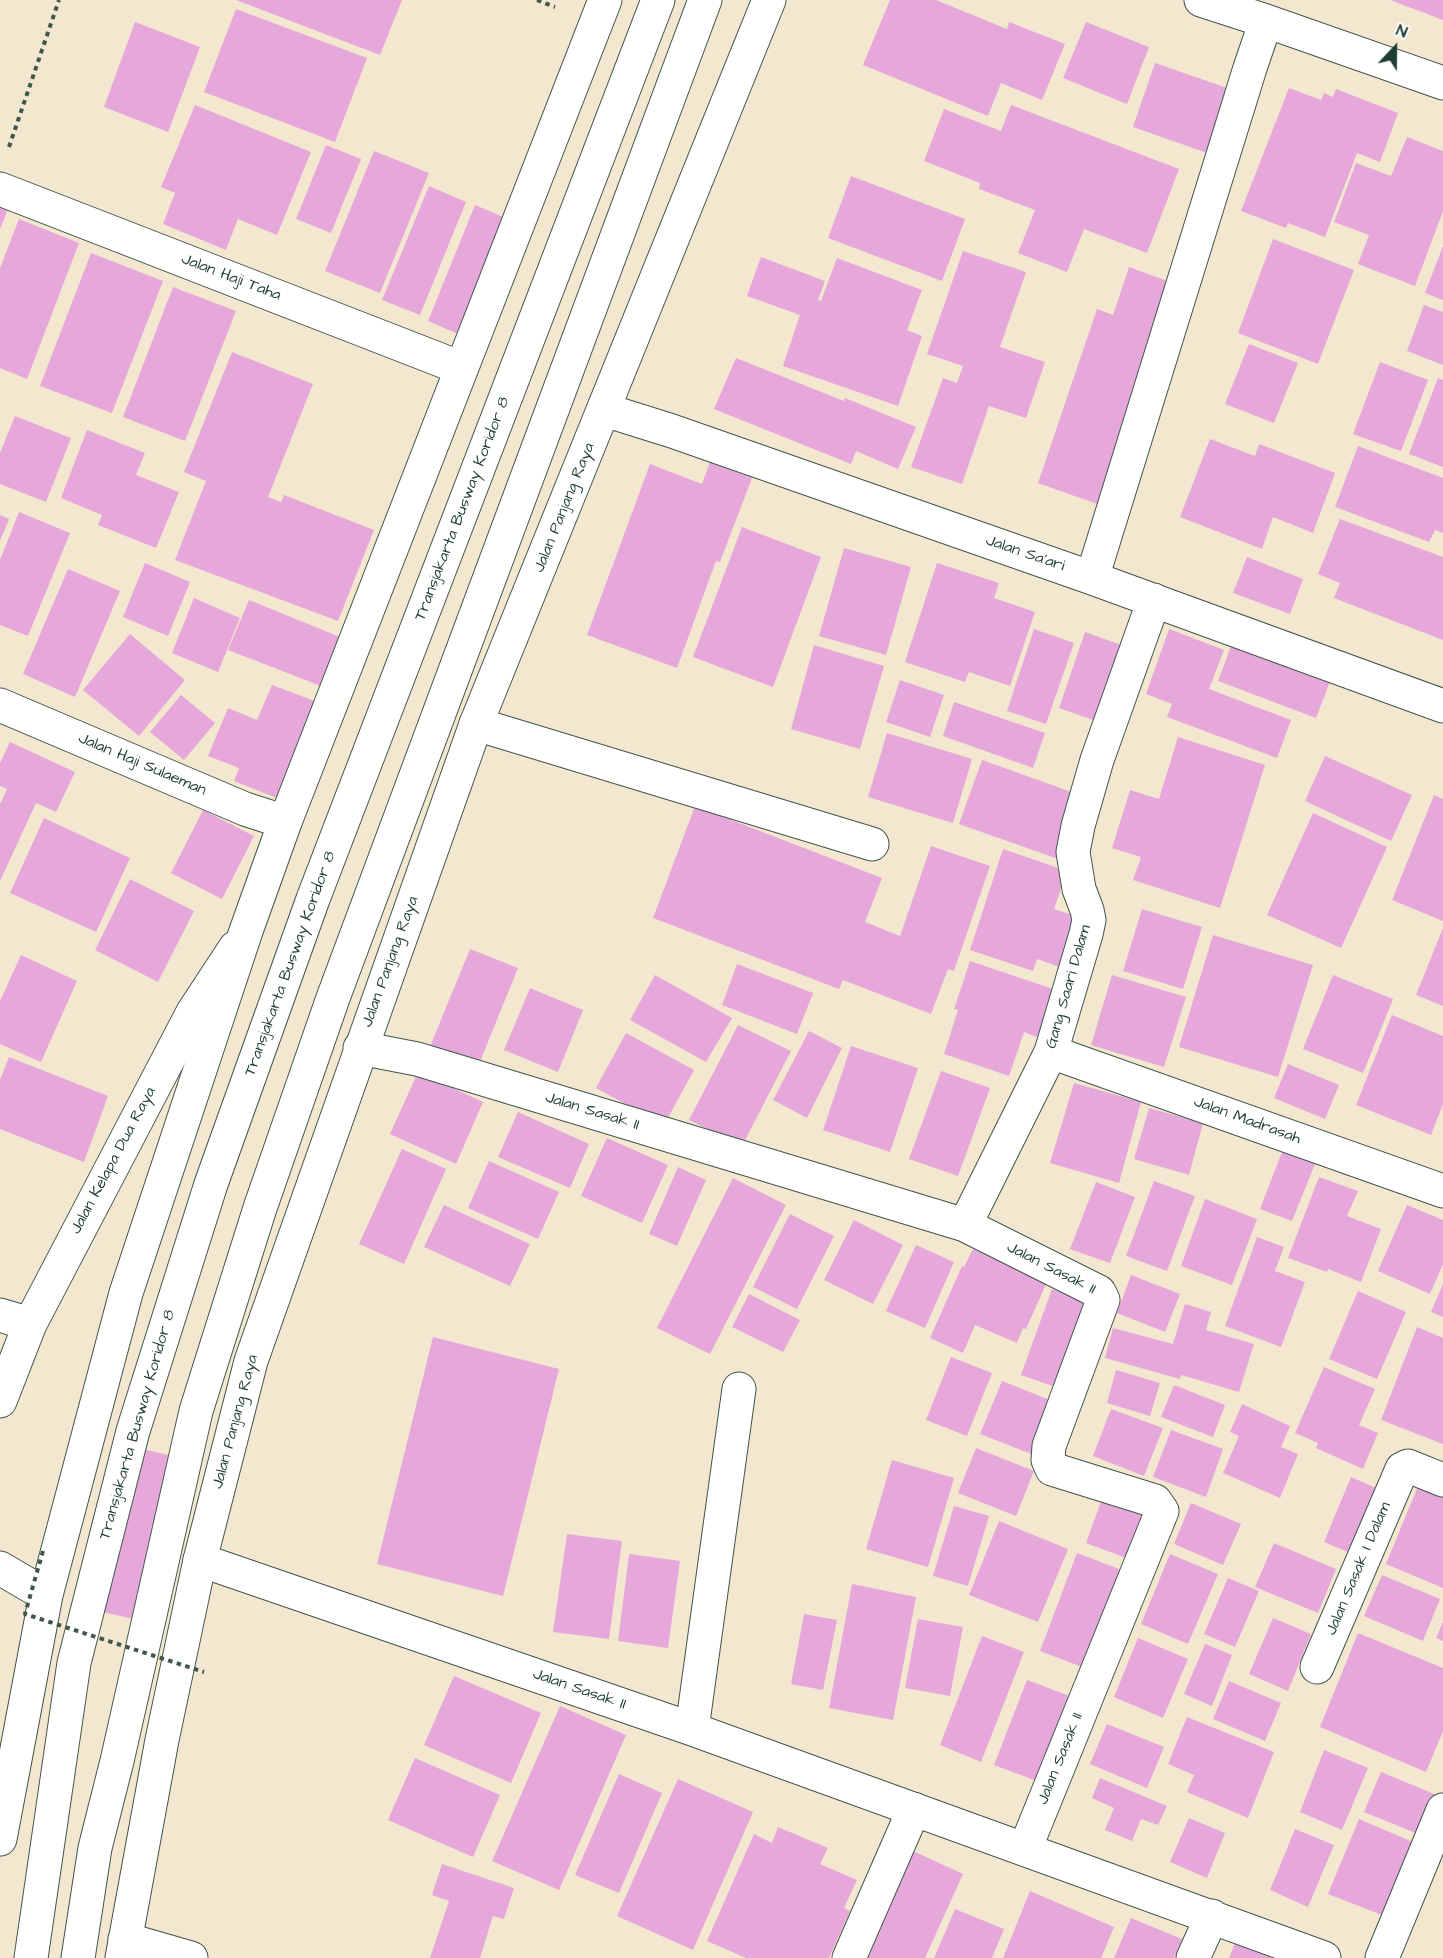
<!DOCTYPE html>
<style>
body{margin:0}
#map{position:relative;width:1443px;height:1958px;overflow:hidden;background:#f3e7cf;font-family:"Architects Daughter",sans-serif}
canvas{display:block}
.north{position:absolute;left:1365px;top:18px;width:60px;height:60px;-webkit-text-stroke:4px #fff;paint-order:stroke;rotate:22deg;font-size:16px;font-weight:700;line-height:24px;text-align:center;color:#1f3d34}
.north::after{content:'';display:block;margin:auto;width:21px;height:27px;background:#1f3d34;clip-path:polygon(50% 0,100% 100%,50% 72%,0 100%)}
</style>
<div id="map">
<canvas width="1443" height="1958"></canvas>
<div class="north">N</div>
</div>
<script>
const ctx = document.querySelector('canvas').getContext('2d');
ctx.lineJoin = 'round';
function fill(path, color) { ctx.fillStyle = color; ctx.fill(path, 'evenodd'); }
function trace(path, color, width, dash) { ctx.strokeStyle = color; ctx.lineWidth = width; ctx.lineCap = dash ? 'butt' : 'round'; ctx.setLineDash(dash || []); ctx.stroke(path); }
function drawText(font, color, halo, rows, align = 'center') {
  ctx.font = font + ' "Architects Daughter",sans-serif'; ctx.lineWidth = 4.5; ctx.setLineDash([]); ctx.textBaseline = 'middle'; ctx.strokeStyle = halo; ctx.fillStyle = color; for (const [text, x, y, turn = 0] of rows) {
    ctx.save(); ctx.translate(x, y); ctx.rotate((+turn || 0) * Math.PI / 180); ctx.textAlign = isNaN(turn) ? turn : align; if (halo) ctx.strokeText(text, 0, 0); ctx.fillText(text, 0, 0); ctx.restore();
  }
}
const building = new Path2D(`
 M236 0H402L380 55Z
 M890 0H936L1007 29 1009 22 1065 44 1042 100 1001 83 988 116 863 65Z
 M1390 0H1443V20Z
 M236 9 367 58 335 142 204 92Z
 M135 22 200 47 168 132 104 107Z
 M1086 22 1149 47 1127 104 1063 78Z
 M1155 63 1233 90 1210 154 1133 127Z
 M1289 88 1321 100 1324 93 1333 97 1336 89 1398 113 1380 162 1357 153 1325 237 1288 223 1286 228 1241 211Z
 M195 105 311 152 277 235 238 219 226 250 163 224 175 193 161 187Z
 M1011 105 1179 169 1147 253 1084 229 1067 272 1018 253 1035 210 979 189 980 183 924 161 944 109 1001 131Z
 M1407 137 1443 151V211L1415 286 1358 264 1369 235 1334 222 1356 163 1391 176Z
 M326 145 361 159 331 233 296 219Z
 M374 151 429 173 380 293 325 271Z
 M851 176 965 219 942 281 828 238Z
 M429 186 466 202 420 315 382 300Z
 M475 205 508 219 460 335 428 321Z
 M0 206 8 209 0 229Z
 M19 219 79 243 27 379 0 368V268Z
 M1273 239 1354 270 1318 364 1238 333Z
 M1443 246V300L1425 293Z
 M963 251 1026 272 1000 347 1045 362 1026 418 989 406 962 484 911 467 943 378 957 383 963 366 927 354Z
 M91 253 163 281 112 413 40 386Z
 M761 257 825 281 818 300 821 301 837 258 922 290 907 330 922 336 898 406 783 366 800 315 747 296Z
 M1129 267 1170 282 1100 505 1038 483 1097 309 1113 315Z
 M173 287 236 311 185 441 123 417Z
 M1424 305 1443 312V365L1407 351Z
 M1249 344 1298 363 1274 423 1225 404Z
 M232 352 313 384 268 497 281 502 284 495 374 530 338 621 175 560 206 481 184 472Z
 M736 358 844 401 845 398 916 427 898 469 856 451 851 464 714 409Z
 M1380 362 1428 380 1401 451 1353 434Z
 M1438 378 1443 380V467L1409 454Z
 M15 416 71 438 46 502 0 484V453Z
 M87 430 145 453 136 475 179 492 156 548 98 525 102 515 61 498Z
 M1210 439 1255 456 1259 444 1335 473 1313 533 1273 517 1262 549 1180 517Z
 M1358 446 1443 478V533L1435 530 1429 542 1335 507Z
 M710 462 752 478 720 562 716 561 677 668 587 635 650 464 702 484Z
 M19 512 70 533 28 636 0 625V560Z
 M0 515 9 519 0 541Z
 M1340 519 1443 557V640L1334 598 1340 583 1318 574Z
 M742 527 821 557 773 687 693 657Z
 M844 548 911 567 886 655 819 636Z
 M1247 557 1303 579 1290 614 1233 593Z
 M145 563 190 582 168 636 123 617Z
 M937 563 999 583 994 598 1035 612 1010 686 969 672 965 682 905 662Z
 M68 569 120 591 75 697 23 674Z
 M194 598 240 618 218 672 172 653Z
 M249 600 345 639 326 688 228 650Z
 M1034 629 1074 643 1046 724 1007 711Z
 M1169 629 1224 650 1209 689 1291 720 1277 758 1167 717 1172 704 1146 694Z
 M1085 632 1127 647 1102 723 1059 708Z
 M130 634 185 680 139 736 83 690Z
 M1232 643 1331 679 1316 718 1218 681Z
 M814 645 884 666 860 749 791 729Z
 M900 680 944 695 930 737 886 722Z
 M272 685 320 703 282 800 234 781 239 768 208 756 228 708 257 720Z
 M181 695 215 723 184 760 150 732Z
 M954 702 1045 733 1033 768 943 736Z
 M887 733 972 759 953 823 868 797Z
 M1178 737 1265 765 1220 908 1133 880 1141 857 1112 848 1130 790 1159 799Z
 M10 742 75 772 56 812 36 803 0 881V804L7 789 0 786V763Z
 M1325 756 1412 795 1391 841 1305 801Z
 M982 760 1080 795 1058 859 959 824Z
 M1434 795 1443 799V921L1392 900Z
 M695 806 882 878 865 922 900 936 931 846 990 866 954 971 948 969 931 1014 843 980 839 989 653 918Z
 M203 810 254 836 222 899 171 873Z
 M1313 813 1387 847 1341 948 1267 915Z
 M44 818 130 858 96 932 10 893Z
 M1003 849 1067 871 1054 909 1082 918 1065 969 1037 959 1033 971 970 950Z
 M130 879 194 911 158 982 95 950Z
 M1142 909 1202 927 1183 989 1123 971Z
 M1443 928V1006L1416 995Z
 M1213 935 1313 965 1278 1077 1179 1047Z
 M470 949 518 968 477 1069 429 1049Z
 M21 955 77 981 41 1062 0 1044V1001Z
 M970 961 1059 991 1042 1039 1024 1032 1009 1076 944 1054 958 1010 954 1009Z
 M737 964 813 993 797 1034 722 1005Z
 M655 975 732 1018 706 1062 630 1020Z
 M1112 975 1186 997 1164 1067 1091 1045Z
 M1333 975 1393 999 1363 1073 1303 1049Z
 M530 988 583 1010 558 1072 504 1050Z
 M1392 1015 1443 1036V1104L1431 1135 1356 1105Z
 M738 1025 791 1051 742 1146 689 1120Z
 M809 1031 842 1048 807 1118 773 1100Z
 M626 1033 694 1070 664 1125 596 1088Z
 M851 1046 918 1068 890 1152 823 1130Z
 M9 1057 108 1096 84 1162 0 1129V1080Z
 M1288 1064 1339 1085 1325 1119 1274 1098Z
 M941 1071 990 1088 958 1176 909 1159Z
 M418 1072 483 1102 456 1164 390 1134Z
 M1074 1083 1141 1102 1119 1183 1050 1163Z
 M1149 1108 1203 1123 1189 1175 1134 1159Z
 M518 1112 589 1144 570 1188 498 1157Z
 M607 1138 668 1165 642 1223 581 1196Z
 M402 1149 446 1169 404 1264 359 1244Z
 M1282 1152 1315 1164 1292 1221 1260 1209Z
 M489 1161 559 1192 538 1239 468 1208Z
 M678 1167 706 1180 677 1246 649 1234Z
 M1319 1177 1358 1191 1347 1216 1381 1229 1361 1282 1328 1269 1327 1272 1288 1258Z
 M733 1178 786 1205 710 1354 657 1328Z
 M1154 1181 1195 1196 1167 1271 1126 1256Z
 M1096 1182 1135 1197 1110 1263 1070 1249Z
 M1205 1199 1257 1219 1232 1285 1181 1266Z
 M444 1205 530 1244 510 1286 424 1247Z
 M1407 1205 1443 1220V1264L1430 1294 1378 1271Z
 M790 1214 834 1236 797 1309 753 1287Z
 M854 1220 903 1245 873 1304 824 1280Z
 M1257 1237 1284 1247 1275 1271 1305 1282 1281 1347 1225 1326Z
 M916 1245 954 1262 925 1328 886 1311Z
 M973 1249 1047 1282 1026 1329 1023 1328 1017 1343 975 1325 963 1353 930 1338 962 1266 964 1267Z
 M1131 1275 1180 1294 1165 1332 1117 1313Z
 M1443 1284V1317L1431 1312Z
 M1052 1289 1092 1303 1061 1389 1021 1375Z
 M1358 1291 1406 1312 1377 1379 1329 1359Z
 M749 1294 800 1320 783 1352 732 1327Z
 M1185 1304 1211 1312 1206 1330 1254 1344 1239 1392 1181 1375 1180 1379 1105 1358 1113 1328 1173 1344Z
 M1417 1327 1443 1338V1444L1381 1420Z
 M433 1337 559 1369 503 1596 377 1564Z
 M951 1357 992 1373 967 1436 926 1420Z
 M1324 1367 1375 1389 1359 1425 1378 1433 1363 1469 1316 1448 1318 1443 1295 1433Z
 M1116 1370 1160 1383 1150 1416 1107 1403Z
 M1002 1381 1060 1404 1039 1457 980 1434Z
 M1174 1385 1225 1405 1213 1437 1161 1417Z
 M1242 1404 1290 1426 1281 1447 1298 1454 1280 1498 1223 1473 1239 1436 1230 1432Z
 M1111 1409 1163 1428 1144 1476 1093 1456Z
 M1171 1430 1223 1449 1206 1497 1153 1477Z
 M976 1448 1034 1471 1016 1516 958 1493Z
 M142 1449 173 1456 134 1619 102 1612Z
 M892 1460 954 1478 928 1567 866 1549Z
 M1351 1477 1383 1491 1355 1555 1324 1542Z
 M1418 1486 1443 1497V1588L1386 1564Z
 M1105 1491 1156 1511 1137 1562 1086 1543Z
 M1191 1503 1241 1524 1223 1565 1174 1544Z
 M954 1506 989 1516 968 1586 933 1576Z
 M999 1521 1068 1549 1038 1622 969 1595Z
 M567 1534 622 1541 609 1639 553 1632Z
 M1274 1543 1336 1569 1318 1613 1255 1587Z
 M1077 1553 1127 1572 1090 1670 1040 1651Z
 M629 1554 680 1561 668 1648 618 1641Z
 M1170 1554 1218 1574 1188 1644 1141 1624Z
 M1382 1575 1440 1599 1423 1641 1364 1616Z
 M1228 1578 1259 1591 1235 1647 1204 1634Z
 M852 1584 916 1597 893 1720 829 1708Z
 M804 1614 837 1620 823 1690 791 1684Z
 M1273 1618 1311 1634 1288 1691 1249 1674Z
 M918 1619 963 1627 950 1696 905 1688Z
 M1443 1622V1641L1436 1638Z
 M1358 1633 1443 1668V1731L1426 1772 1320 1727Z
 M982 1636 1024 1652 981 1762 940 1745Z
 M1138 1638 1188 1659 1163 1718 1114 1697Z
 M1205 1644 1232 1655 1212 1706 1184 1694Z
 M454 1676 541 1713 511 1783 424 1745Z
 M1027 1680 1075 1698 1042 1783 994 1765Z
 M1229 1681 1281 1703 1265 1741 1213 1719Z
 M560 1706 626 1735 559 1890 492 1861Z
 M1187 1717 1274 1752 1248 1818 1187 1792 1194 1775 1168 1764Z
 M1107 1724 1164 1747 1147 1788 1090 1764Z
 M1324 1750 1368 1768 1342 1830 1300 1812Z
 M415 1758 500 1795 473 1857 388 1820Z
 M1381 1772 1439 1796 1423 1836 1364 1812Z
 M619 1774 662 1793 619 1893 575 1875Z
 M1100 1778 1167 1806 1158 1825 1141 1819 1132 1841 1105 1830 1114 1808 1092 1798Z
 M678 1779 753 1812 693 1950 617 1916Z
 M1189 1818 1225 1833 1207 1878 1170 1862Z
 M1359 1819 1413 1842 1382 1915 1328 1894Z
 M778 1827 828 1848 820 1864 857 1880 844 1908 850 1911 829 1958H746L707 1941 754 1834 772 1843Z
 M1295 1829 1334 1845 1308 1907 1270 1890Z
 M913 1851 963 1874 925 1958H864Z
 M442 1864 514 1888 504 1919 493 1916 480 1958H430L449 1901 432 1895Z
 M1030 1891 1114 1927 1101 1958H1003Z
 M955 1909 1004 1929 992 1958H934Z
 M1131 1918 1182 1939 1174 1958H1114Z
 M1238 1936 1273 1951 1270 1958H1229Z`);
const path = new Path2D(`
 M537 0 555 7
 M9 147 59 0`);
const minor = new Path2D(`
 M1201 0 1266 21 1443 83
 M0 189 461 368
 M605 410 672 431 1092 578 1443 706
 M1092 578 1250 68 1266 21
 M0 705 245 809 285 822
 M476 724 872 844
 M360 1048 417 1059 965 1225 1099 1292 1103 1300 1049 1446 1048 1460 1052 1469 1155 1501 1162 1511 1025 1849
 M1051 1052 1443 1191
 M965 1225 1051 1052 1086 934 1089 920 1087 910 1079 889 1073 852 1078 826 1097 760 1154 600
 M0 1315 30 1324
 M0 1401 30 1324 193 1012 235 948
 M200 1560 692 1729 1324 1958
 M1317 1667 1402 1469 1408 1466 1443 1480
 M692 1729 739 1389
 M125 1939 191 1958
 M31 1958 74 1663 133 1431 211 1184 313 899 658 0
 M78 1958 95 1848 117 1761 196 1411 260 1208 333 998 705 0
 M849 1958 914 1809
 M1193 1958 1212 1916
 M1382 1958 1443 1810`);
const major = new Path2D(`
 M0 1568 46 1595
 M0 1839 46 1595 126 1293 246 931 285 822 605 0
 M122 1958 162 1740 200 1560 251 1361 476 724 769 0`);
const pathBridge = new Path2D(`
 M43 1551 25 1614 204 1672`);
const streetNames = [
 ["Jalan Haji Taha",231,278,21],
 ["Jalan Panjang Raya",565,508,-68],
 ["Transjakarta Busway Koridor 8",463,509,-69],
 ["Jalan Sa'ari",1025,554,19],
 ["Jalan Haji Sulaeman",142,765,23],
 ["Jalan Panjang Raya",391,962,-70],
 ["Transjakarta Busway Koridor 8",291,964,-70],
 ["Gang Saari Dalam",1069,987,-74],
 ["Jalan Sasak II",592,1112,17],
 ["Jalan Madrasah",1247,1121,20],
 ["Jalan Kelapa Dua Raya",114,1161,-62],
 ["Jalan Sasak II",1051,1269,27],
 ["Jalan Panjang Raya",236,1422,-75],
 ["Transjakarta Busway Koridor 8",138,1425,-74],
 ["Jalan Sasak I Dalam",1359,1569,-67],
 ["Jalan Sasak II",579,1690,19],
 ["Jalan Sasak II",1061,1759,-68]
];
fill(building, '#e6a8db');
trace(minor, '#3f564b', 35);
trace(major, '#3f564b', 35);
trace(path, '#3f564b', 4, [4.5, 4.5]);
trace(minor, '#fff', 33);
trace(major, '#fff', 33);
trace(pathBridge, '#3f564b', 4, [4.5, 4.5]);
drawText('16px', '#1f3d34', '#fff', streetNames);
</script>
